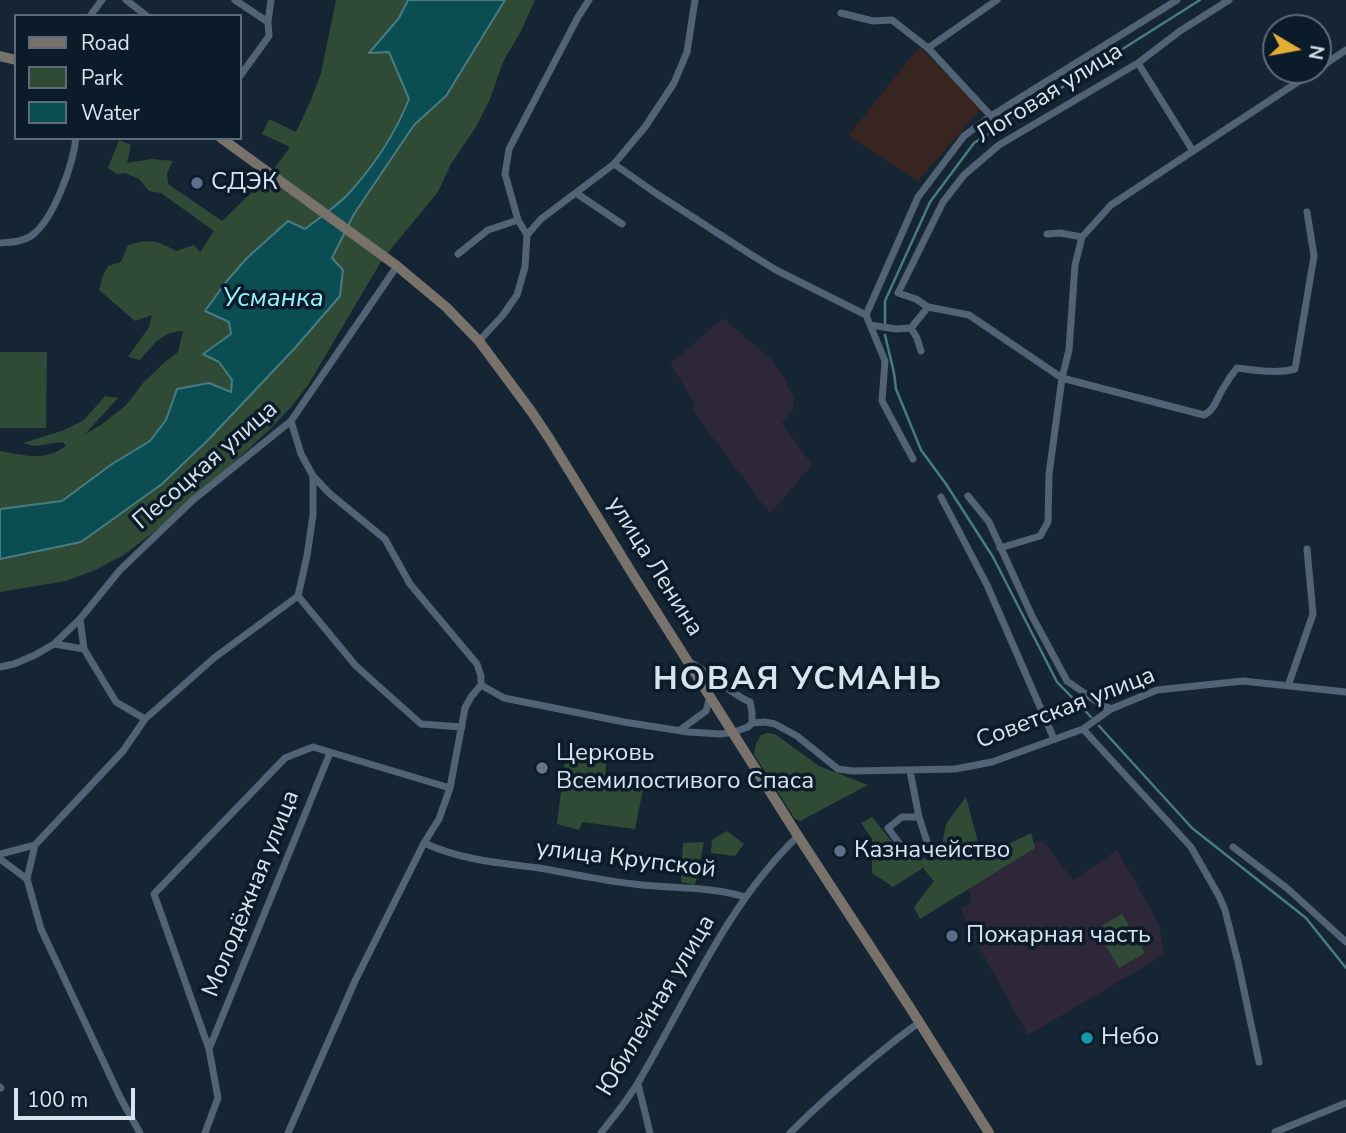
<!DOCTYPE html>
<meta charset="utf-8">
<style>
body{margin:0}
#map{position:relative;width:1346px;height:1133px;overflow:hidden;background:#152534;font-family:"Nunito Sans",sans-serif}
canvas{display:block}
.legend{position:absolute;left:14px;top:14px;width:228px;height:126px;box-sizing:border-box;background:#0c1b2a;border:2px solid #5e6b78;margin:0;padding:9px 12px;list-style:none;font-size:21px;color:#d9e3ee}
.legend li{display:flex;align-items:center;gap:14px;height:35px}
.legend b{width:35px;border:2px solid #5e6b78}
.north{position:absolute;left:1262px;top:14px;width:70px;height:70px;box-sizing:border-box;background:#0c1b2a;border:2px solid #5e6b78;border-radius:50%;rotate:100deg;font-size:19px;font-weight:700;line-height:28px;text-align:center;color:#d9e3ee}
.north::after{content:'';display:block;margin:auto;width:24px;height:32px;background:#e4ad35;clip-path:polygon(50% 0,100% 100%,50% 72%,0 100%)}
.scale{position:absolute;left:14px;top:1088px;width:121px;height:32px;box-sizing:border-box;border:4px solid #d9e3ee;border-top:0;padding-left:9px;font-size:21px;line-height:24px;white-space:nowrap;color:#d9e3ee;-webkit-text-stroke:5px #0c1b2a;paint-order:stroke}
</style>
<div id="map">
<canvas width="1346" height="1133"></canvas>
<ul class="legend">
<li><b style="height:9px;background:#78726b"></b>Road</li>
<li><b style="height:19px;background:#2f4b35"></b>Park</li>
<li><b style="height:19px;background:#0a4e53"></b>Water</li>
</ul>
<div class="north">N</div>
<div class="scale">100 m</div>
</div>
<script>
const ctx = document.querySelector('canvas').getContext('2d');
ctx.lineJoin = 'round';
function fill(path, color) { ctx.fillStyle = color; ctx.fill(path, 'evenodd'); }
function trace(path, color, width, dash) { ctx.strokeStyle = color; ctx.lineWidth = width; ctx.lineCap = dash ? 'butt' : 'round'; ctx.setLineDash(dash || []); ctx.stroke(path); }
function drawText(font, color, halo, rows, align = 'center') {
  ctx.font = font + ' "Nunito Sans",sans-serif'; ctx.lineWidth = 7; ctx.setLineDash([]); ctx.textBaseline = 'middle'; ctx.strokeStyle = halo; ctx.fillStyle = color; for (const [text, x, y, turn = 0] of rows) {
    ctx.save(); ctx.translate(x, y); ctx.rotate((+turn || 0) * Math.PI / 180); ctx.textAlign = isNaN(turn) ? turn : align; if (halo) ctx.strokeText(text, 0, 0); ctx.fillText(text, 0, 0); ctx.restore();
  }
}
const industrial = new Path2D(`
 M919 47 982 108 918 181 848 136Z`);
const education = new Path2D(`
 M723 318 772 360 786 382 794 399 793 410 782 423 812 465 770 514 693 411 694 402 670 364Z
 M1042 840 1073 880 1117 850 1159 924 1164 955 1028 1035 966 924 961 908 972 903 966 877Z`);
const green = new Path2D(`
 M336 0H535L521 31 503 62 490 99 476 127 451 164 438 192 382 260 308 385 291 407 269 430 181 511 124 555 93 571 66 581 0 592V451C24 455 44 462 66 446L63 442 34 446 23 443 64 430 84 420 105 396 118 398 85 434 101 425 126 405 144 382 165 362 178 352 183 331C162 331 153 345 140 360L128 357 149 327 152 315 135 321 99 290 102 278 108 266 121 262 128 245C151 239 155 240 176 251L194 245 200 252 214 231 161 193 149 191 139 179 125 173 117 174 108 168 119 140 131 145 127 163 152 159 173 161 167 173 168 184 222 221 252 192 255 193 277 165 290 147 262 134 269 119 296 132 311 100 321 73Z
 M0 352H47L46 428H0Z
 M768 733 775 734 819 766 868 785 800 821 795 819 754 754 756 744 761 735Z
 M567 744 608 749 605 777 644 784 635 829 582 822 579 830 557 824Z
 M966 797 982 857 1031 833 1035 848 920 919 914 907 934 881 923 868 893 887 872 873V839L861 823 872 817 907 860 919 855 927 860 940 857 946 824Z
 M727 831 744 844 735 856 711 853 712 840Z
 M704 842 695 885 681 882 683 843Z
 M1122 914 1145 953 1119 968 1096 929Z`);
const water = new Path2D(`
 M408 0H505L446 96 414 125 354 214 332 258 343 270 340 296 294 349 208 440 162 484 81 542 0 559V509L62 501 112 464 150 441 166 420 177 389 209 383 231 392 232 380 219 362 203 354 231 334 229 322 205 311 226 282 247 258 288 221 305 229C320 217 339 205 351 191 375 164 396 132 409 99L389 52 369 53 399 18Z`);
const stream = new Path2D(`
 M885 323V301L930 202 974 143 1200 0
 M885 335 894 373 896 389 921 450 946 484 993 557 1057 682 1091 717
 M1099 726 1192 828 1306 918 1346 968`);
const minor = new Path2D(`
 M126 0 147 16
 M235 0 268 22 269 36 240 76
 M841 13 873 21 892 20 928 48 991 116
 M90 16 102 0
 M268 22 271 0
 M928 48 997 0
 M1138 63 1193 151
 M1318 69 1346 50
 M614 164 657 194 750 254 776 270 866 315
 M576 193 622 224
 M1047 234 1060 233 1082 237
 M527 235 518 220 505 174 509 149 578 17 589 0
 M0 243C11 242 22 242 31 236 54 220 73 164 76 138
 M458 254 488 230 518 220
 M928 307 916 299 898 293 943 202 964 175 999 145 1138 63 1180 31 1229 0
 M870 325 896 329 911 328 928 307 969 315 1062 378 1204 415C1215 410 1217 397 1224 387 1228 380 1232 374 1237 368 1256 370 1276 374 1295 369L1314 256 1307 212
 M911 328 917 338 921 351
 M479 341 503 315 517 295 525 267 527 235 541 219 614 164 645 127 674 83 687 52 695 0
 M291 421 301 454 313 476 329 493 385 539 410 584 477 664 481 676V685
 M913 459 882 401 885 361 866 315 918 197 964 136 991 116 1177 0
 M313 476V515L307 556 298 596 356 666 421 724 462 727
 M968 496 989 522 1032 616 1067 681 1097 702 1111 709
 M941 497 987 585 1054 739
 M1000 548 1040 536 1048 522 1049 474 1062 378 1069 350 1075 265 1082 237 1111 205 1316 70
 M80 619 84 649 116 702 145 719
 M54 644 84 649
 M690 662C711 673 727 692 750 702L752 712V723
 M0 667 14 664 35 655 54 644 80 619 120 570 193 500 291 421 397 266
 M481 685 504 698 624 722 688 732 721 734 734 732 748 727 752 723 765 722 775 724 797 736 838 769 853 771 955 769 992 762 1083 729 1111 709 1157 690 1243 681 1346 692
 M1288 686 1313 614 1307 549
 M1083 729 1191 847 1219 896 1225 910 1238 962 1259 1062
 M680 730 706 711 710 696
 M910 771 919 817H902L888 828 909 857 928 845 919 817
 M424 843C461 860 499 863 539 868 570 873 602 881 634 884 671 889 709 886 745 897
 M1233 847 1288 889 1346 942
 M0 854 35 845 123 751 145 719 214 658 298 596
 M0 859 27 879 41 929 121 1099 140 1133
 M27 879 35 845
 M209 1049 154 894 285 758 313 747 450 788
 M638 1084 650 1133
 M0 1087 1 1088
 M1275 1132 1346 1103
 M205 1133 218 1098 209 1049 330 753
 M288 1133 355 981 424 843 439 819 450 788 465 708 471 697 481 685
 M601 1133C614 1116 628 1100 639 1081 688 998 727 904 798 836
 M790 1133C816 1107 843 1083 871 1060 887 1047 902 1034 919 1023`);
const secondary = new Path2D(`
 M0 56 16 60
 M221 138 397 266 446 307 479 341 531 411 549 438 635 578 798 836 909 1006 989 1133`);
const markers = [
 [197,183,7,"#5c6f8a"],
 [542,768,7,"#6b7280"],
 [840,851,7,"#5c6f8a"],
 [952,936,7,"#5c6f8a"],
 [1087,1038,7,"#0f9aa8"]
];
const streetNames = [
 ["Логовая улица",1050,94,-32],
 ["Песоцкая улица",206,466,-41],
 ["улица Ленина",654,567,58],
 ["Советская улица",1066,709,-21],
 ["улица Крупской",626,860,7],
 ["Молодёжная улица",252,894,-68],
 ["Юбилейная улица",657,1006,-59]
];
const poiNames = [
 ["СДЭК",211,183],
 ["Церковь",556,754],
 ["Всемилостивого Спаса",556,782],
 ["Казначейство",854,851],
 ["Пожарная часть",966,936],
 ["Небо",1101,1038]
];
const waterNames = [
 ["Усманка",273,300]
];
const districtNames = [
 ["НОВАЯ УСМАНЬ",798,681]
];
fill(industrial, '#382522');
fill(education, '#2e2737');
fill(green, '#2f4b35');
fill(water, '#0a4e53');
trace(water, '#487b82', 2);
trace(stream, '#487b82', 2.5);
trace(minor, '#516374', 7);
trace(secondary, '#78726b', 10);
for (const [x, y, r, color] of markers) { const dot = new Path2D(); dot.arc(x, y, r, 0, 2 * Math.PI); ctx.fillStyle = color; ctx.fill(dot); trace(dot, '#0c1b2a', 2.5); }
drawText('24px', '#d9e3ee', '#0c1b2a', streetNames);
drawText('24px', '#d9e3ee', '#0c1b2a', poiNames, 'left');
drawText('italic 26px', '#93f4fc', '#0c1b2a', waterNames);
ctx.letterSpacing = '2px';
drawText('bold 32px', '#d9e3ee', '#0c1b2a', districtNames);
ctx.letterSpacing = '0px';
</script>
